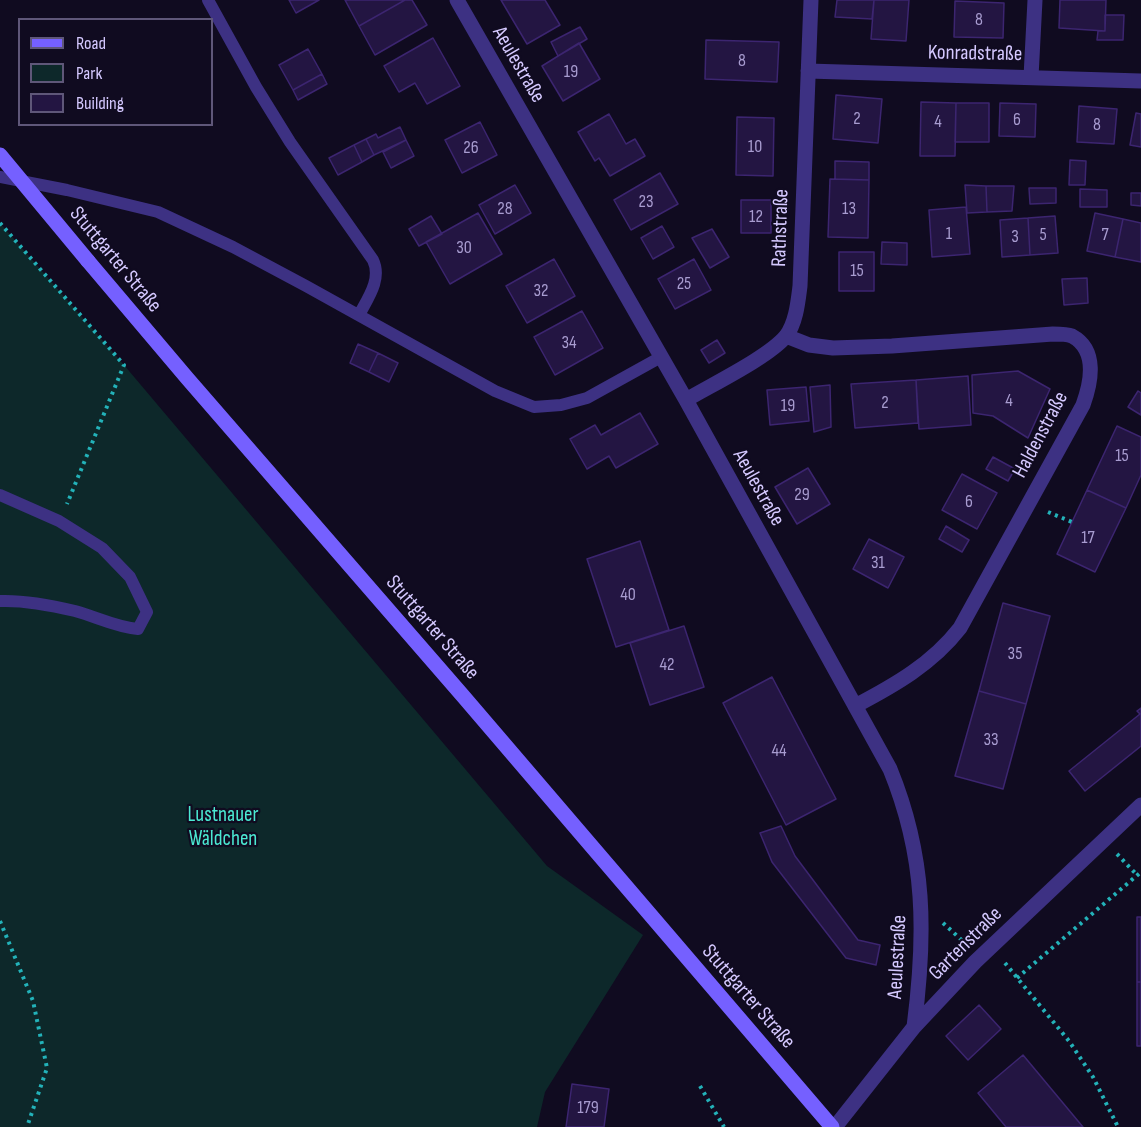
<!DOCTYPE html>
<meta charset="utf-8">
<style>
body{margin:0}
#map{position:relative;width:1141px;height:1127px;overflow:hidden;background:#100b20;font-family:"Sofia Sans Condensed",sans-serif}
canvas{display:block}
.legend{position:absolute;left:18px;top:18px;width:195px;height:108px;box-sizing:border-box;background:#100b20;border:2px solid #5f5779;margin:0;padding:8px 10px;list-style:none;font-size:18px;color:#d5c9ff}
.legend li{display:flex;align-items:center;gap:12px;height:30px}
.legend b{width:30px;border:2px solid #5f5779}
</style>
<div id="map">
<canvas width="1141" height="1127"></canvas>
<ul class="legend">
<li><b style="height:8px;background:#7560ff"></b>Road</li>
<li><b style="height:16px;background:#0d282a"></b>Park</li>
<li><b style="height:16px;background:#231542"></b>Building</li>
</ul>
</div>
<script>
const ctx = document.querySelector('canvas').getContext('2d');
ctx.lineJoin = 'round';
function fill(path, color) { ctx.fillStyle = color; ctx.fill(path, 'evenodd'); }
function trace(path, color, width, dash) { ctx.strokeStyle = color; ctx.lineWidth = width; ctx.lineCap = dash ? 'butt' : 'round'; ctx.setLineDash(dash || []); ctx.stroke(path); }
function drawText(font, color, halo, rows, align = 'center') {
  ctx.font = font + ' "Sofia Sans Condensed",sans-serif'; ctx.lineWidth = 4.5; ctx.setLineDash([]); ctx.textBaseline = 'middle'; ctx.strokeStyle = halo; ctx.fillStyle = color; for (const [text, x, y, turn = 0] of rows) {
    ctx.save(); ctx.translate(x, y); ctx.rotate((+turn || 0) * Math.PI / 180); ctx.textAlign = isNaN(turn) ? turn : align; if (halo) ctx.strokeText(text, 0, 0); ctx.fillText(text, 0, 0); ctx.restore();
  }
}
const green = new Path2D(`
 M0 223 124 365 547 866 643 935 545 1092 537 1127H0Z`);
const building = new Path2D(`
 M289 0H319L296 13Z
 M345 0H405L359 26Z
 M405 0H412L427 25 375 55 359 26Z
 M501 0H545L560 25 527 44Z
 M837 0H874L872 19 835 17Z
 M874 0H909L906 41 871 39Z
 M1060 0H1106L1105 31 1059 28Z
 M955 1 1004 3 1003 38 954 37Z
 M1105 15H1124L1123 40H1097L1098 31H1105Z
 M580 27 587 39 558 56 551 42Z
 M433 38 460 86 427 104 415 83 399 92 384 66Z
 M706 40 779 42 777 82 705 79Z
 M579 43 600 79 563 101 542 66Z
 M308 49 322 74 293 90 279 65Z
 M322 74 327 84 298 100 293 90Z
 M836 95 882 99 878 143 833 139Z
 M921 102 956 103 955 156H920Z
 M956 103H989V142H955Z
 M1000 103 1036 104 1035 137 999 136Z
 M1079 106 1117 109 1114 144 1077 142Z
 M1136 113 1141 114V147L1130 145Z
 M609 114 626 144 635 139 645 156 610 176 599 158 595 161 578 132Z
 M737 117 774 118 773 176 736 175Z
 M480 122 497 155 462 173 445 140Z
 M400 127 406 140 374 155 366 139 376 134 378 138Z
 M366 139 374 155 362 162 354 145Z
 M406 140 414 156 391 168 383 152Z
 M354 145 362 162 338 175 329 158Z
 M1070 160 1086 161 1085 185H1069Z
 M835 161 869 162V180L835 179Z
 M660 173 678 204 631 230 614 200Z
 M830 179 869 180 868 238 828 237Z
 M515 185 531 213 495 234 479 205Z
 M965 185 986 186 987 212 967 213Z
 M986 186H1014L1012 211 987 212Z
 M1029 188H1056V203L1030 204Z
 M1080 189 1107 190V207H1080Z
 M1131 193H1141V206L1131 205Z
 M741 200H771V233H741Z
 M966 207 970 254 932 257 929 210Z
 M478 213 502 254 450 284 426 242Z
 M1095 213 1123 219 1115 257 1087 251Z
 M431 216 442 234 419 246 409 229Z
 M1055 216 1058 253 1030 255 1028 218Z
 M1028 218 1030 255 1002 257 1000 220Z
 M1123 219 1141 223V262L1115 257Z
 M662 226 674 247 653 259 641 238Z
 M712 229 729 257 710 268 692 238Z
 M882 242 907 243V265L881 264Z
 M839 252H874V291H839Z
 M554 259 575 296 527 323 506 286Z
 M694 259 711 290 675 309 658 279Z
 M1087 278 1088 303 1064 305 1062 279Z
 M582 311 603 348 555 375 534 337Z
 M717 340 725 353 709 363 701 350Z
 M358 344 378 353 369 372 350 363Z
 M378 353 398 363 389 382 369 372Z
 M1018 371 1050 389 1028 438 993 416 973 413 972 375Z
 M968 376 971 425 919 429 916 380Z
 M916 380 918 423 855 428 851 384Z
 M830 385 831 427 814 432 810 387Z
 M806 387 809 421 770 425 767 390Z
 M1138 391 1141 393V415L1128 407Z
 M640 413 658 444 616 468 609 456 587 469 570 439 595 425 601 435Z
 M1117 426 1141 437V475L1126 508 1087 490Z
 M993 457 1015 469 1008 481 986 469Z
 M808 468 830 504 797 524 775 487Z
 M962 474 997 493 977 529 942 510Z
 M1087 490 1126 508 1095 572 1057 554Z
 M946 526 969 540 962 552 939 539Z
 M869 539 904 557 888 588 853 569Z
 M640 541 669 630 616 647 587 559Z
 M1003 603 1050 616 1026 704 979 691Z
 M684 626 704 687 650 705 630 643Z
 M772 677 836 799 786 825 723 703Z
 M979 691 1026 704 1003 789 955 776Z
 M1141 708V746L1085 791 1069 771 1140 714 1137 711Z
 M781 826 795 856 858 940 880 945 876 965 846 958 772 862 760 833Z
 M1137 917H1141V982H1137Z
 M1137 982H1141V1046H1137Z
 M979 1005 1001 1029 968 1060 946 1036Z
 M1023 1055 1083 1127H1006L978 1093Z
 M572 1084 609 1089 604 1127H566Z`);
const path = new Path2D(`
 M0 223 124 365 67 504
 M1048 512 1072 522
 M1117 854 1137 875
 M0 921 33 1001 47 1068 27 1127
 M943 923 966 944
 M1005 963 1069 1041 1093 1077 1118 1127
 M1017 978 1141 872
 M700 1086 724 1127`);
const service = new Path2D(`
 M208 0 256 87 290 142 373 260C382 279 368 298 359 315
 M0 177 67 190 158 212 233 247 306 286 495 391 534 407 561 405 587 398 661 357
 M0 495 59 521 102 548 130 577 147 612 138 629C115 627 97 617 75 611 50 605 25 600 0 601`);
const minor = new Path2D(`
 M457 0 686 400 890 769C926 857 926 934 914 1027
 M808 71 1141 81
 M1031 77 1035 0
 M786 336 809 345 833 348 892 346 1053 334C1059 334 1067 334 1072 336 1098 350 1091 383 1083 405L960 628C932 664 895 685 855 706
 M686 400C711 385 769 357 786 336 796 323 798 302 800 286L811 0
 M835 1127 914 1027 975 962 1141 805`);
const secondary = new Path2D(`
 M88 261 187 378 463 696 832 1127`);
const secondaryBridge = new Path2D(`
 M0 155 88 261`);
const numberNames = [
 ["8",979,20],
 ["8",742,61],
 ["19",571,72],
 ["2",857,119],
 ["6",1017,120],
 ["4",938,122],
 ["8",1097,125],
 ["10",755,147],
 ["26",471,148],
 ["23",646,202],
 ["28",505,209],
 ["13",849,209],
 ["12",756,217],
 ["1",949,234],
 ["5",1043,235],
 ["7",1105,235],
 ["3",1015,237],
 ["30",464,248],
 ["15",857,271],
 ["25",684,284],
 ["32",541,291],
 ["34",569,343],
 ["4",1009,401],
 ["2",885,403],
 ["19",788,406],
 ["15",1122,456],
 ["29",802,495],
 ["6",969,502],
 ["17",1088,538],
 ["31",878,563],
 ["40",628,595],
 ["35",1015,654],
 ["42",667,665],
 ["33",991,740],
 ["44",779,751],
 ["179",588,1108]
];
const streetNames = [
 ["Konradstraße",975,54,1],
 ["Aeulestraße",518,65,60],
 ["Rathstraße",781,228,-88],
 ["Stuttgarter Straße",115,260,50],
 ["Haldenstraße",1041,435,-62],
 ["Aeulestraße",758,488,61],
 ["Stuttgarter Straße",432,628,49],
 ["Gartenstraße",966,944,-45],
 ["Aeulestraße",898,957,-87],
 ["Stuttgarter Straße",748,997,49]
];
const parkNames = [
 ["Lustnauer",223,816],
 ["Wäldchen",223,840]
];
fill(green, '#0d282a');
fill(building, '#231542');
trace(building, '#3c2570', 1.5);
trace(path, '#23b2b9', 4, [3, 4.5]);
trace(service, '#3d3183', 12);
trace(minor, '#3d3183', 15);
trace(secondary, '#7560ff', 15);
trace(secondaryBridge, '#7560ff', 15);
drawText('18px', '#a89cd0', null, numberNames);
drawText('21px', '#d5c9ff', '#100b20', streetNames);
drawText('21px', '#4be9d2', '#100b20', parkNames);
</script>
